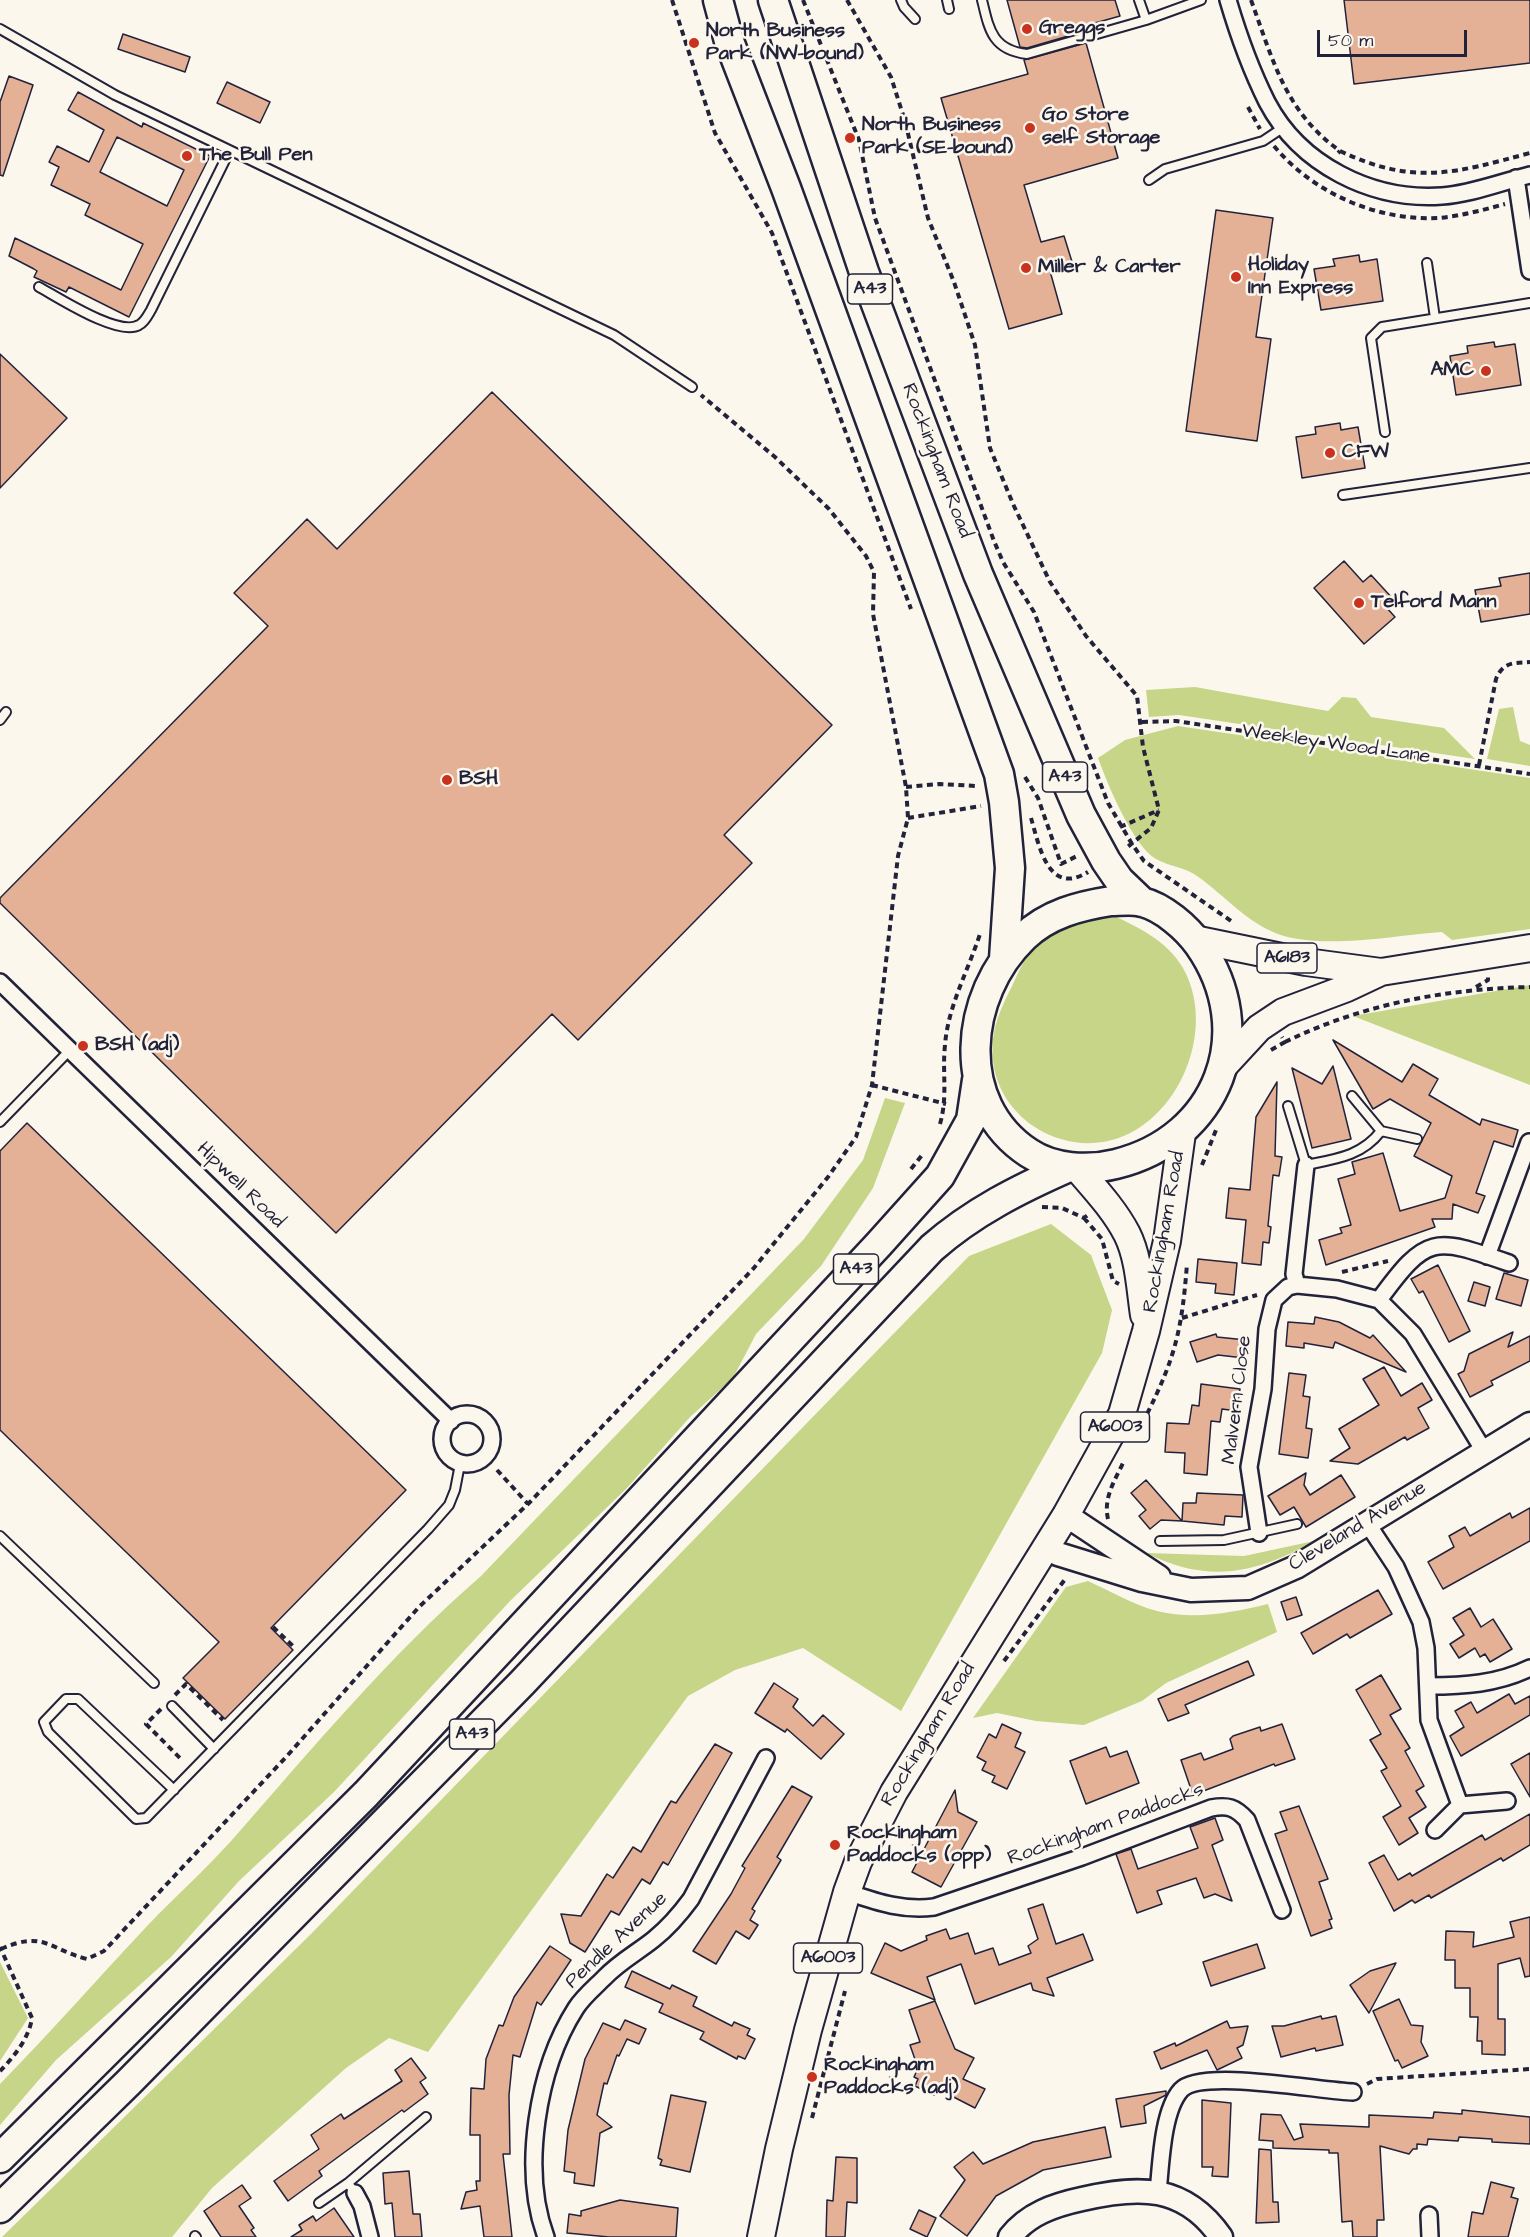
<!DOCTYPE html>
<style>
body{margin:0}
#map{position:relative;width:1530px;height:2237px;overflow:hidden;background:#fbf7ec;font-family:"Architects Daughter",sans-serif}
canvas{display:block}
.scale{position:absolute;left:1317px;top:30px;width:150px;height:27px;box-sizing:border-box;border:3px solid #22223b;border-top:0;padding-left:8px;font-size:18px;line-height:21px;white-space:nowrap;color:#22223b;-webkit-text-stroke:4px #fbf7ec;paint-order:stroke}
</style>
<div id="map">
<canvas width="1530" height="2237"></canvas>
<div class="scale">50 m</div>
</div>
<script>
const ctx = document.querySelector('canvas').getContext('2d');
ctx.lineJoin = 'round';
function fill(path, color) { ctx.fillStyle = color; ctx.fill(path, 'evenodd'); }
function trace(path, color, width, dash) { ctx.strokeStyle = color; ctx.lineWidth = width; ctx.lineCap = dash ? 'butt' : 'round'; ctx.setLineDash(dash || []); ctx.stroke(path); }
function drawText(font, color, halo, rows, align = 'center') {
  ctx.font = font + ' "Architects Daughter",sans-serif'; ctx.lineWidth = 5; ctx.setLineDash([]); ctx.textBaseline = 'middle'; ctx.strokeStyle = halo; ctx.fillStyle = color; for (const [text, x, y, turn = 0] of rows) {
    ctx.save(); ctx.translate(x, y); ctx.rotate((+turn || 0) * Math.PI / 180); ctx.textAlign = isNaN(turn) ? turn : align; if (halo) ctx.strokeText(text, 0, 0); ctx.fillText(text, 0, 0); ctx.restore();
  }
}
const green = new Path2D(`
 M1195 687 1328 711 1342 697 1356 698 1371 717 1444 728 1475 759 1179 715 1149 717 1146 690Z
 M1513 707 1520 741 1530 745V766L1487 759 1499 709Z
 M1178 726 1530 778V929L1452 940 1442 932C1395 935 1314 952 1271 931 1242 918 1220 891 1194 874 1183 867 1168 866 1156 859 1133 846 1107 783 1098 758L1125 740Z
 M1108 913C1136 926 1167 940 1183 968 1224 1041 1162 1156 1074 1142 1024 1134 987 1091 993 1039 995 1020 1004 1002 1013 984 1022 965 1030 945 1048 932 1061 923 1092 918 1108 913Z
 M1530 985V1085L1353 1016Z
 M885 1098 905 1103 873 1188 821 1266 756 1334 733 1378 690 1417 627 1488 510 1601 334 1792 239 1881 171 1957 56 2060 0 2125V2084C51 2032 99 1977 149 1924 176 1896 205 1870 232 1840 312 1749 389 1656 481 1576L804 1239 863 1160Z
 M1051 1224 1091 1255 1112 1310 1102 1353 901 1711 803 1648 735 1670 688 1696 428 2052 389 2038 346 2068 212 2188 172 2237H2L311 1934 969 1256Z
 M1314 1541C1256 1574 1208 1584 1146 1553L1244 1556Z
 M1088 1581C1110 1591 1134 1605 1157 1611 1195 1620 1231 1613 1268 1604L1277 1632 1166 1683 1142 1701 1084 1725 1036 1721 997 1713 973 1718 1066 1587Z
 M0 1962 28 2018 0 2061Z`);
const building = new Path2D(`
 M1007 0H1115L1120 16 1081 27 1082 32 1027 48 1020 47Z
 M1344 0H1530V63L1354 84Z
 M123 34 190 57 185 72 118 49Z
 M1086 43 1118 158 1024 185 1041 242 1064 236 1073 265 1050 271 1062 314 1009 329 941 98 1028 74 1024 60Z
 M9 76 33 85 3 176 0 175V102Z
 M227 82 270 102 260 123 217 103Z
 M78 92 142 127 143 123 210 156 129 317 69 287 66 292 34 277 37 271 34 269 9 256 15 238 121 290 143 244 85 215 90 204 51 185 59 167 49 162 57 146 89 162 104 130 68 110ZM117 137 184 170 167 206 100 172Z
 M1216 210 1273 218 1256 337 1271 339 1257 441 1186 431Z
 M1359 255 1360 262 1377 259 1383 301 1321 310 1314 269 1335 266 1333 259Z
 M1494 342 1495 347 1515 344 1521 385 1456 395 1450 356 1468 353 1467 346Z
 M0 354 67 418 0 488Z
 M492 392 832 725 724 835 752 863 578 1040 552 1014 336 1233 0 903V898L268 626 234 593 307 519 337 549Z
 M1340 423 1341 430 1358 427 1365 468 1302 478 1296 437 1316 434 1315 427Z
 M1344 561 1363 582 1371 575 1394 600 1386 607 1395 617 1364 644 1314 588Z
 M1530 573V614L1481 622 1475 590 1501 586 1499 578Z
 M1333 1040 1402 1082 1413 1064 1438 1079 1429 1095 1480 1125 1482 1119 1518 1130 1513 1147 1494 1141 1476 1193 1485 1196 1478 1213 1453 1204 1452 1219H1432L1435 1227 1326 1265 1319 1240 1342 1233 1340 1228 1351 1225 1338 1179 1355 1174 1352 1162 1383 1153 1400 1211 1445 1198 1452 1176 1414 1156 1431 1123 1390 1099 1373 1109Z
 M1333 1066 1351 1139 1312 1148 1292 1068 1322 1084Z
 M1277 1082 1275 1156 1282 1157 1279 1176 1273 1175 1268 1226 1271 1227 1269 1243 1263 1242 1261 1265 1242 1263 1246 1220 1226 1218 1229 1188 1250 1190 1256 1117Z
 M27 1123 406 1490 271 1628 293 1650 225 1719 183 1678 219 1642 0 1430V1151Z
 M1198 1259 1237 1263 1234 1295 1215 1293 1216 1284 1196 1282Z
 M1438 1265 1470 1331 1449 1342 1423 1291 1419 1293 1411 1279Z
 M1504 1273 1528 1280 1521 1306 1496 1299Z
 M1474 1282 1490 1287 1485 1306 1468 1301Z
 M1315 1317 1339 1322 1370 1338 1373 1335 1406 1372 1335 1342 1333 1348 1304 1343V1348L1286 1346 1288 1322 1314 1324Z
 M1513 1332 1508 1347 1530 1336V1361L1491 1381 1493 1385 1470 1397 1458 1374 1464 1371 1469 1354Z
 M1216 1334 1217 1337 1246 1340 1244 1358 1218 1355 1197 1362 1190 1342Z
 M1384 1367 1401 1396 1422 1383 1432 1400 1418 1408 1429 1428 1407 1440 1405 1437 1358 1464 1330 1461 1350 1448 1339 1429 1379 1405 1363 1379Z
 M1289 1373 1306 1375 1303 1396 1310 1397 1306 1428 1312 1429 1308 1458 1279 1454Z
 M1201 1384 1240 1389 1237 1411 1222 1409 1220 1422 1211 1421 1207 1475 1184 1473 1185 1453 1165 1452 1167 1423 1189 1424 1192 1405 1199 1406Z
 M1306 1473 1304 1485 1310 1495 1341 1475 1355 1497 1306 1527 1294 1507 1280 1515 1268 1496Z
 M1146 1480 1168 1505 1182 1521 1161 1520 1150 1529 1139 1516 1146 1510 1131 1493Z
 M1197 1493 1243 1495 1242 1517 1225 1516 1224 1525 1182 1521 1183 1503H1196Z
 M1530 1508V1541L1443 1589 1428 1562 1454 1547 1449 1536 1465 1527 1470 1536 1510 1513 1512 1518Z
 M1378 1590 1392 1614 1350 1638 1347 1634 1313 1654 1301 1633Z
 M1296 1597 1302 1615 1287 1620 1281 1602Z
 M1470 1608 1481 1627 1493 1619 1512 1649 1490 1662 1485 1654 1480 1657 1475 1648 1459 1658 1450 1644 1464 1635 1453 1618Z
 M1248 1661 1254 1675 1185 1705 1189 1713 1168 1721 1158 1699Z
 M1381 1675 1401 1709 1390 1715 1410 1748 1405 1751 1424 1786 1416 1791 1426 1807 1409 1818 1418 1833 1399 1845 1383 1817 1401 1806 1381 1771 1387 1768 1370 1740 1381 1734 1356 1690Z
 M774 1683 798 1699 793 1707 813 1726 823 1715 844 1734 821 1759 787 1729 785 1732 755 1713Z
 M1509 1694 1515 1704 1530 1696V1715L1461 1756 1450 1736 1464 1727 1455 1711 1471 1702 1477 1713Z
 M1002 1724 1021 1733 1015 1747 1025 1752 1007 1789 992 1782 995 1776 982 1770 986 1762 977 1757 989 1734 996 1738Z
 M1282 1724 1295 1759 1275 1766 1274 1764 1193 1795 1181 1760 1201 1753 1204 1760 1233 1749 1230 1739 1233 1736 1260 1727 1261 1731Z
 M715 1744 732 1753 668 1865 663 1862 650 1884 642 1879 619 1915 611 1911 585 1952 570 1943 561 1914 581 1916 607 1874 613 1878 633 1847 641 1852 671 1801 676 1803Z
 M1106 1747 1110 1757 1127 1751 1139 1783 1086 1804 1070 1761Z
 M1530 1753V1797L1511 1764Z
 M792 1786 812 1797 777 1857 781 1860 752 1909 755 1911 750 1920 758 1925 749 1939 736 1931 716 1964 693 1951 731 1894 745 1868 742 1866Z
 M955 1790 958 1812 977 1822 941 1887 912 1872Z
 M1299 1806 1328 1879 1319 1882 1332 1919 1329 1920 1332 1928 1311 1936 1275 1834 1287 1830 1280 1812Z
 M1530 1814V1845L1503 1861 1501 1858 1431 1898 1429 1895 1415 1903 1412 1900 1394 1911 1369 1863 1384 1855 1398 1880 1410 1873 1412 1876 1482 1835 1485 1840Z
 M1215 1818 1223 1840 1212 1845 1232 1901 1215 1894 1204 1898 1196 1878 1157 1891 1162 1904 1137 1913 1116 1854 1131 1849 1138 1869 1198 1848 1190 1827Z
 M1043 1904 1056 1944 1083 1934 1093 1960 1047 1978 1054 1996 1033 1990 1031 1983 975 2004 961 1964 927 1977 935 2000 871 1973 885 1943 901 1951 927 1940 926 1936 946 1929 950 1939 968 1933 975 1954 993 1948 999 1965 1031 1953 1028 1946 1038 1939 1028 1909Z
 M1530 1917V1976L1525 1977 1520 1958 1498 1964V2019H1505V2055L1482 2054V2041H1477L1478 2017H1470V1988H1455V1960H1445L1446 1931 1474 1932 1473 1947 1514 1937 1510 1922Z
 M1257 1944 1265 1968 1211 1986 1203 1962Z
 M550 1946 571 1960 541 2005 537 2002 520 2057 513 2055 509 2095 510 2154H503L512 2237H484L480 2206 461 2209 466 2192 477 2190 476 2181H480V2135H470L471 2088 484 2089 486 2059 499 2025 503 2026 514 1997Z
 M1396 1963 1369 2013 1350 1985 1370 1971Z
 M632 1971 670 1989 672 1985 697 1997 693 2006 732 2026 734 2022 750 2029 747 2035 755 2039 745 2059 738 2056 737 2059 700 2039 704 2032 659 2012 663 2004 625 1987Z
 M1399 1999 1411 2025 1423 2026 1421 2042 1428 2056 1402 2068 1398 2060 1395 2061 1373 2011Z
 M935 2001 955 2049 974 2058 963 2079 985 2089 975 2108 938 2089 934 2095 915 2086 918 2079 914 2077 918 2068 910 2045 920 2042 909 2010Z
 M1321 2016 1322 2019 1336 2016 1343 2045 1316 2051 1315 2048 1281 2057 1272 2026H1284Z
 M625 2020 646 2029 639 2044 627 2039 619 2056 617 2055 607 2084 604 2083 597 2115 612 2127 600 2133 594 2186 574 2183 575 2173 564 2171 568 2130 585 2059 603 2023 620 2030Z
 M1227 2021 1230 2028 1248 2026 1243 2045 1237 2048 1242 2058 1217 2070 1207 2050 1161 2069 1154 2052 1175 2043 1176 2046Z
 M411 2058 426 2078 420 2082 428 2094 404 2112 402 2110 319 2171 322 2176 288 2201 274 2181 319 2149 311 2135 341 2114 344 2119 402 2081 395 2070Z
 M1166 2091V2095L1144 2106 1146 2123 1121 2127 1116 2099Z
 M671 2095 706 2102 690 2172 660 2165 662 2160 658 2158Z
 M1202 2100 1231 2103 1228 2177 1212 2176 1213 2167H1202Z
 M1462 2110 1530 2117V2144L1492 2142V2139L1459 2137 1458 2141 1428 2139 1427 2145 1417 2144V2149H1413L1409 2154 1380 2146 1384 2220H1377V2237H1353L1352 2221 1342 2222 1338 2153H1329V2150L1273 2148V2141L1259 2140 1261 2114 1281 2115 1294 2140 1303 2137 1300 2124 1369 2127V2115L1433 2118 1434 2112 1462 2114Z
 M1105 2127 1111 2157 1043 2170 996 2196 967 2236 940 2216 965 2180 954 2167 973 2152 983 2164 1033 2142Z
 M1259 2149 1271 2150 1273 2202H1278L1279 2222 1256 2223Z
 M836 2157 857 2158V2203L847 2202 845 2237H826L827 2200 833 2201Z
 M409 2171 413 2214H420L422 2237H395L392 2203 385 2204 383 2173Z
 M1491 2182 1514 2188 1511 2197 1518 2199 1508 2237H1468L1472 2212 1483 2214Z
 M242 2185 251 2198 239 2206 254 2228 251 2230 256 2237H221L204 2211Z
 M620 2200 678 2208 676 2237H609L567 2233 569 2214 581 2216V2211Z
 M334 2208 354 2237H291L302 2230 299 2225 313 2216 316 2221Z
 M919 2210 936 2218 927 2237 910 2229Z`);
const path = new Path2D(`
 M672 0 715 133 772 233 911 609
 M803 0 859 140 875 218 994 541 1003 562 1034 612 1108 803 1132 844 1144 861 1234 923
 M847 0 891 77 905 121 928 218 954 282 975 345 990 448 1013 504 1050 582 1086 636 1137 696 1143 747 1159 810 1151 828 1125 849
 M1251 0C1273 60 1285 112 1340 151L1338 153
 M1248 107 1260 129
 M1274 146C1313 193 1377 221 1438 218 1461 216 1483 210 1505 204
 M1340 151C1414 186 1455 173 1530 153
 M1142 722 1176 721 1530 774
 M1479 765 1496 679C1503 662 1513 663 1530 662
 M1025 777 1038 798 1061 864 1077 856
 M906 787 939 784 977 786
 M908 818 981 806
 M1031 818C1039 845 1048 897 1088 872
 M1120 827 1159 810
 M1476 987 1488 980V975
 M1285 1042C1363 1004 1445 989 1530 987
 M1271 1050 1285 1042 1282 1037
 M872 1085 946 1104
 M940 1124C948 1096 942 1073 945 1045 948 1006 968 971 980 934
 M1202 1165 1216 1130
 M911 1169 923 1154
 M1042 1207 1062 1208 1084 1218 1088 1215
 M1084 1218 1102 1239 1113 1281 1119 1284
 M1342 1272 1388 1261
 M1182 1318 1257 1295
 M1147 1414C1176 1356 1182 1328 1187 1264
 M497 1470 528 1504
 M1108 1519C1103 1498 1115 1480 1124 1461
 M273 1627 295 1648
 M1004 1661 1066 1578
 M175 1695 186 1684 223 1720
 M161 1709 146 1724 181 1759
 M1 1949C44 1930 48 1949 87 1959L104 1951 287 1756 419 1607 528 1504 753 1269 828 1177 856 1137 872 1085 898 856 908 818 906 787 873 614 874 572 866 556 829 509 775 457 701 395
 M0 2071C14 2057 29 2038 32 2018L0 1947
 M1367 2084 1377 2079 1530 2069
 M812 2118 845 1991`);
const lane = new Path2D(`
 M901 0 904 7 915 19
 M947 0 949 9
 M982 0C989 29 992 50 1027 54L1146 20 1201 0
 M1139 0 1146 20
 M0 29 115 95 614 335 692 387
 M1149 180 1165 169 1263 141 1284 127
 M1427 263 1435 318
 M39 287C59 298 119 337 139 325 145 322 148 315 151 310L229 152
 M1385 432 1371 338 1382 327 1530 303
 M1343 495 1530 468
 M0 720 6 712
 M1288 1106 1306 1165C1336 1159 1362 1156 1381 1131L1352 1096
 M0 1122 70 1050
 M1381 1131 1417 1139
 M0 1536 154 1683
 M1160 1541 1224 1540 1297 1524
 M172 1706 214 1749
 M174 1790 78 1699H66L44 1722 48 1732 136 1819 146 1818 428 1529 449 1505 455 1490 460 1464
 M355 2193 348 2183 426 2117
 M319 2203 348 2183
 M195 2236 196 2237`);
const street = new Path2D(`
 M1228 0C1238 34 1251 70 1267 102 1300 165 1372 201 1442 196 1471 194 1501 182 1530 175
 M1516 178 1530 271
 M0 982 451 1421
 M1487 1256 1529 1142
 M1297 1285 1294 1274 1306 1165
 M1379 1300 1413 1334 1484 1451
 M442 1439a25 25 0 1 1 50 0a25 25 0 1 1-50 0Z
 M1367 1523 1396 1567 1421 1622 1426 1648 1429 1720 1460 1805 1507 1801
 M1259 1533 1249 1467 1263 1389 1267 1329 1274 1300 1288 1287 1297 1285 1337 1289 1379 1300C1427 1234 1434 1237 1509 1263
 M1428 1686C1464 1686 1497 1684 1530 1668
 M1435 1830 1460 1805
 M847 1892C877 1902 902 1911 934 1907L1082 1857 1211 1808C1228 1805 1235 1807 1247 1820L1282 1910
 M1158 2192C1161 2165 1162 2111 1181 2090 1201 2068 1320 2091 1353 2092
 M355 2193 362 2206 370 2237
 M1429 2215 1430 2237
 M546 2237C521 2170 537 2069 576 2008 583 1997 595 1987 604 1978 619 1962 638 1952 654 1939 669 1927 680 1914 691 1899L766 1758`);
const secondary = new Path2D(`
 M1066 1515 1159 1577
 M1046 1547 1058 1554 1142 1580 1191 1590 1248 1588 1296 1567 1530 1424
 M1010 2237C1028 2214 1054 2205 1082 2199 1138 2186 1184 2184 1221 2237`);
const primary = new Path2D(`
 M1194 939 1306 962 1381 972
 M1223 1067 1259 1028 1283 1012 1347 988 1381 972 1530 948
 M1076 1167C1094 1188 1114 1209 1127 1234 1139 1258 1140 1289 1144 1315
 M761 2237 779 2149 808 2030 847 1892 858 1862 894 1792 1066 1515 1122 1414 1146 1331 1167 1241 1182 1133`);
const highway = new Path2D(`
 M718 0 729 41 786 188 999 774 1004 802 1010 868 1004 959
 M773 0 864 272 978 574 1081 815 1106 861 1119 880 1142 902
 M1111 901C1120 901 1133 899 1142 902 1163 907 1187 928 1199 945 1260 1032 1218 1139 1116 1164 1088 1171 1053 1169 1029 1153 953 1103 964 995 1024 937 1048 914 1079 906 1111 901Z
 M0 2158 366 1794 879 1244 940 1176 971 1120 977 1080
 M0 2208 129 2082 522 1683 932 1248C973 1212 1019 1189 1069 1167`);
const markers = [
 [1027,29,6,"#c8321e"],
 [694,43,6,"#c8321e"],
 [1030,128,6,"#c8321e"],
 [850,138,6,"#c8321e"],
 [187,156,6,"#c8321e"],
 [1026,268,6,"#c8321e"],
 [1236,277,6,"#c8321e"],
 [1486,371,6,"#c8321e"],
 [1330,453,6,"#c8321e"],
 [1359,603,6,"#c8321e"],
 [447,780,6,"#c8321e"],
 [83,1046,6,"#c8321e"],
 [835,1845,6,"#c8321e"],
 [812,2077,6,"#c8321e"]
];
const shields = [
 [870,289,45],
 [1065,777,45],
 [1287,958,60],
 [856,1269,45],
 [1115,1427,69],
 [472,1734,45],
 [828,1958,69]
];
const shieldNames = [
 ["A43",870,289],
 ["A43",1065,777],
 ["A6183",1287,958],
 ["A43",856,1269],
 ["A6003",1115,1427],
 ["A43",472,1734],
 ["A6003",828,1958]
];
const poiNames = [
 ["Greggs",1039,29],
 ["North Business",706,32],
 ["Park (NW-bound)",706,55],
 ["Go Store",1042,116],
 ["self Storage",1042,139],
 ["North Business",862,126],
 ["Park (SE-bound)",862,149],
 ["The Bull Pen",199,156],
 ["Holiday",1248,266],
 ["Inn Express",1248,289],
 ["Miller & Carter",1038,268],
 ["AMC",1474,371,"right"],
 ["CFW",1342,453],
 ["Telford Mann",1371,603],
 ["BSH",459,780],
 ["BSH (adj)",95,1046],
 ["Rockingham",847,1834],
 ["Paddocks (opp)",847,1857],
 ["Rockingham",824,2066],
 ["Paddocks (adj)",824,2089]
];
const streetNames = [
 ["Rockingham Road",936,461,69],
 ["Weekley Wood Lane",1336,745,8],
 ["Hipwell Road",240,1186,44],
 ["Rockingham Road",1165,1232,-80],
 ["Malvern Close",1238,1400,-83],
 ["Cleveland Avenue",1358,1527,-31],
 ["Rockingham Road",929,1735,-59],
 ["Rockingham Paddocks",1106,1825,-20],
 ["Pendle Avenue",617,1941,-43]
];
fill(green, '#c6d588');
fill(building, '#e4b197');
trace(building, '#22223b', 1.5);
trace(lane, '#22223b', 12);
trace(street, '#22223b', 20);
trace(secondary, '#22223b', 27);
trace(primary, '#22223b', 30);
trace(highway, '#22223b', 33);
trace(path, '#22223b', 4, [6, 4.5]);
trace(lane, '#fbf7ec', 8);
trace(street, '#fbf7ec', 15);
trace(secondary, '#fbf7ec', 22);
trace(primary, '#fbf7ec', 26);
trace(highway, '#fbf7ec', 28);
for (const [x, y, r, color] of markers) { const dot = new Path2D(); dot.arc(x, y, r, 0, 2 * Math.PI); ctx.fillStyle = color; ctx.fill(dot); trace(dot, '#fbf7ec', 2); }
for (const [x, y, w] of shields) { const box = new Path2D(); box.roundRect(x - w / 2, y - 15, w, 30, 4.5); ctx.fillStyle = '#fbf7ec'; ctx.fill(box); trace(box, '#22223b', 1.5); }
drawText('bold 18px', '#22223b', null, shieldNames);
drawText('bold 20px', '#22223b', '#fbf7ec', poiNames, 'left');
drawText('20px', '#22223b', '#fbf7ec', streetNames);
</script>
